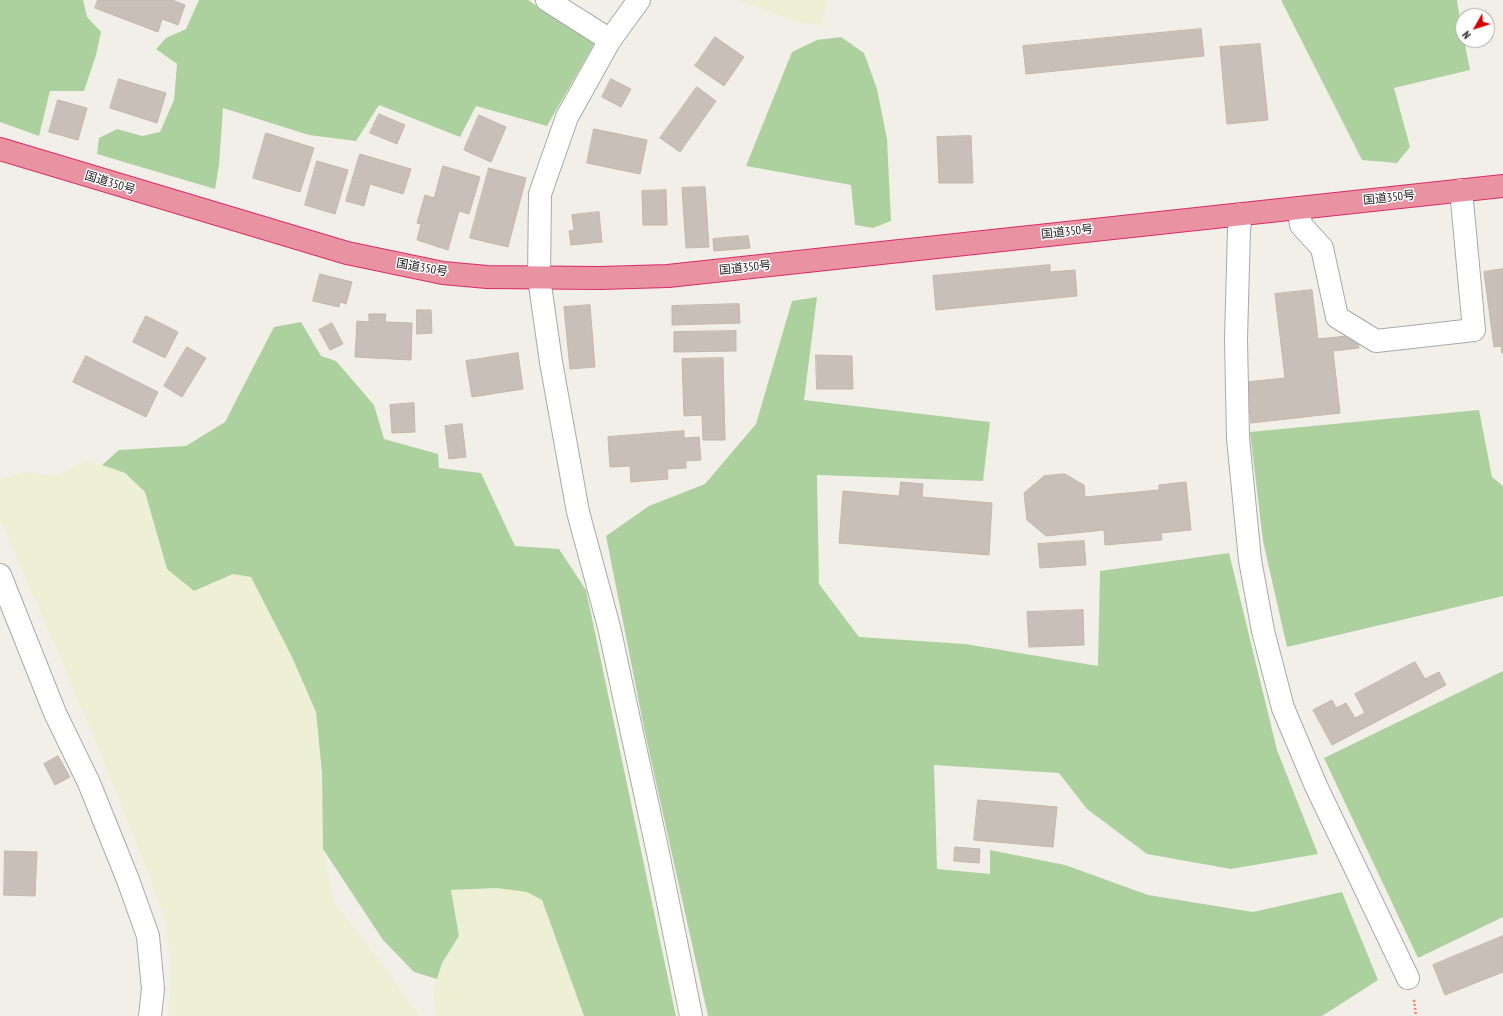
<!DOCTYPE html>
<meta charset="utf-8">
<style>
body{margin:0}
#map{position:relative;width:1503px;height:1016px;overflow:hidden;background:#f2efe9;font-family:"PT Sans Narrow",sans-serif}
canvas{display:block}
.north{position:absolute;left:1455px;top:8px;width:40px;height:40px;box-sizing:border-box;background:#fff;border:1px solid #a7a7a7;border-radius:50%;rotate:231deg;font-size:11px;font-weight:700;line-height:16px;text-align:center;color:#222}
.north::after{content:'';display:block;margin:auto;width:14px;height:18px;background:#d40000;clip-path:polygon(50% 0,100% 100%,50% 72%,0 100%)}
</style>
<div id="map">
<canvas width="1503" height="1016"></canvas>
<div class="north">N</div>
</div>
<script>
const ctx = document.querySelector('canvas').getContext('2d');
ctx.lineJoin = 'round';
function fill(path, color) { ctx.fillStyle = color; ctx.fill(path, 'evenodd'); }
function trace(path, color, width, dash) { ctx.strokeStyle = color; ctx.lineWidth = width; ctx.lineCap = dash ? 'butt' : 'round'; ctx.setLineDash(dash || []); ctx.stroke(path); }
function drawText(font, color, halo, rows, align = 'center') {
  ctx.font = font + ' "PT Sans Narrow","Noto Sans JP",sans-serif'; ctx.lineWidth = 3; ctx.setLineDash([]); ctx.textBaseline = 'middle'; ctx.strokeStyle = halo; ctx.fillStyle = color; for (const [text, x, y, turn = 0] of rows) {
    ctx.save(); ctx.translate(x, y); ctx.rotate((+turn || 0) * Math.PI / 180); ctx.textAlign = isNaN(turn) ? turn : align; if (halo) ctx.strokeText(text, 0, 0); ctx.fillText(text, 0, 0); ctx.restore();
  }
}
const farmland = new Path2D(`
 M738 0H828L821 25 800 23Z
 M87 460 125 473 145 492 167 569 194 591 233 574 251 577 292 657 316 712 322 773 323 849 334 902 387 970 419 1016H169L171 959 163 912 118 797 68 675 0 520V480L23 472 56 476Z
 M497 888 527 892 542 900 584 1016H436L433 991 437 979 442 963 459 936 451 890Z`);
const forest = new Path2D(`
 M0 0H83L87 17 101 32 96 55 84 91H50L39 136 0 122Z
 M199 0H528L594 44 547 126 476 106 460 137 379 105 356 141 309 135 223 108 219 165 215 189 97 154 99 138 117 129 142 136 160 132 174 100 177 64 156 49 166 38 186 29Z
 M1281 0H1457L1463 40H1464L1470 70 1394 88 1410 147 1397 163 1362 160Z
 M841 37 864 53 877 89 887 139 891 221 873 228 855 225 851 185 746 166 792 52 817 40Z
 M817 297 804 400 990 422 983 481 817 475 819 584 859 637 965 644 1098 666 1100 571 1229 553 1277 750 1318 854 1231 869 1147 854 1087 809 1059 773 934 765 937 869 990 874V850L1065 865 1148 895 1253 912 1342 892 1378 980 1322 1016H708L645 733 606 536 649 506 705 484 756 424 792 301Z
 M301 322 321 356 336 361 374 405 384 439 438 454 439 468 481 473 515 546 559 549 586 590 676 1016H584L542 900 527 892 497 888 451 890 459 936 442 963 437 979 414 972 383 940 323 849 322 773 316 712 292 657 251 577 233 574 194 591 167 569 145 492 125 473 102 465 119 450 186 446 225 422 274 327Z
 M1479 410 1492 477 1503 486V596L1287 647 1263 541 1250 432Z
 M1503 671V917L1418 958 1324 758Z`);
const building = new Path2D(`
 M98 0H172L185 5 178 25 162 19 158 32 95 8Z
 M1201 29 1204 56 1026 74 1023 46Z
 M715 37 744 57 724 86 695 66Z
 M1260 44 1268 120 1227 124 1220 47Z
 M119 79 166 93 157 123 110 108Z
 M611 79 631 89 621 107 602 97Z
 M697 87 716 101 680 152 660 138Z
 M58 100 87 108 78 140 49 132Z
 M379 114 405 125 397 144 370 133Z
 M479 115 506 127 491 162 464 150Z
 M594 129 647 140 640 174 587 163Z
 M266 133 314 148 300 192 253 178Z
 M971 136 973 183H939L937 137Z
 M360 154 411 169 403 194 370 184 364 206 346 201Z
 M317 161 348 170 335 214 305 205Z
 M443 166 480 177 469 214 459 211 448 250 417 240 421 224 417 223 425 195 434 198Z
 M489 168 526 178 508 247 470 238Z
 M705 187 709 247 686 248 682 188Z
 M666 190 667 225H643L642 191Z
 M599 212 602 242 571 245 569 231 574 230 572 215Z
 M748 236 750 248 714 251 713 239Z
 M1050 265V272L1075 270 1077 296 936 310 933 276Z
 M1503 269V353H1502L1501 346 1494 347 1484 272Z
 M320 274 352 282 346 304 340 302 339 307 313 301Z
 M1312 290 1318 339 1357 335 1359 348 1333 351 1340 413 1251 423 1246 382 1285 378 1275 294Z
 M739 304 740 323 672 325V306Z
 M590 305 595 367 570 369 564 307Z
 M417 310H431L432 333 417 334Z
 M369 314H386L385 322 412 323 411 360 355 357 357 321 369 322Z
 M146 316 178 332 165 358 133 342Z
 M332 323 343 344 330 350 319 330Z
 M736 331V351L674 352V332Z
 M187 347 206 358 182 397 164 386Z
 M518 353 523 389 472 397 466 361Z
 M816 355 852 356 853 389H817Z
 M86 356 158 392 146 417 73 382Z
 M723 358 725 440H703L702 415 684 416 682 359Z
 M414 403 415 432 392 433 390 405Z
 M462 424 466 457 449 459 445 426Z
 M684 431V438L699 437 701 460 686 461V468L667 469 668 479 631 482 630 466 610 467 608 437Z
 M1065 474 1084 485 1085 497 1159 490V485L1186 482 1191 530 1161 533 1162 540 1105 545 1104 530 1046 536 1027 520 1024 493 1044 476Z
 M901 482 923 484 922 497 992 503 989 555 839 543 843 491 899 496Z
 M1084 541 1086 565 1040 568 1038 544Z
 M1083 610 1084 645 1029 647 1027 612Z
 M1415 662 1425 679 1439 672 1446 685 1332 745 1313 710 1332 700 1336 708 1346 703 1355 718 1365 713 1355 694Z
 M58 756 70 777 55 785 44 764Z
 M978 800 1057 807 1053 847 974 840Z
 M955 847 980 849 979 863 954 861Z
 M5 851 37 852 35 896 4 895Z
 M1503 936V972L1445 995 1433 965Z`);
const path = new Path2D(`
 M1414 1000 1416 1016`);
const minor = new Path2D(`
 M547 0 610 40
 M639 0 610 40 567 117 540 194 539 278 551 362 578 512 609 627 658 853 691 1016
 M1299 208 1301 225 1322 248 1337 317 1376 341 1474 330 1461 190
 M1241 214 1239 230 1236 339 1238 438 1250 560 1263 631 1283 708 1316 786 1408 978
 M0 575 55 713 89 783 128 880 148 936 153 989 150 1016`);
const highway = new Path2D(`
 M0 149 347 253 443 273 487 277 600 278 668 276 1503 186`);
const streetNames = [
 ["国道350号",110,183,17],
 ["国道350号",1389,198,-6],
 ["国道350号",1067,232,-6],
 ["国道350号",422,268,10],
 ["国道350号",745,268,-6]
];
fill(farmland, '#eef0d5');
fill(forest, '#add19e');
fill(building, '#c7bfb8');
trace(building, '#c4b6ab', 1);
trace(minor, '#a9a9a9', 24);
trace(highway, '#dc2a67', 24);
trace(path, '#fa8072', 2.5, [2, 2]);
trace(minor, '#fff', 22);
trace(highway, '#e892a2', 22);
drawText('12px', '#222', '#fff', streetNames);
</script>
